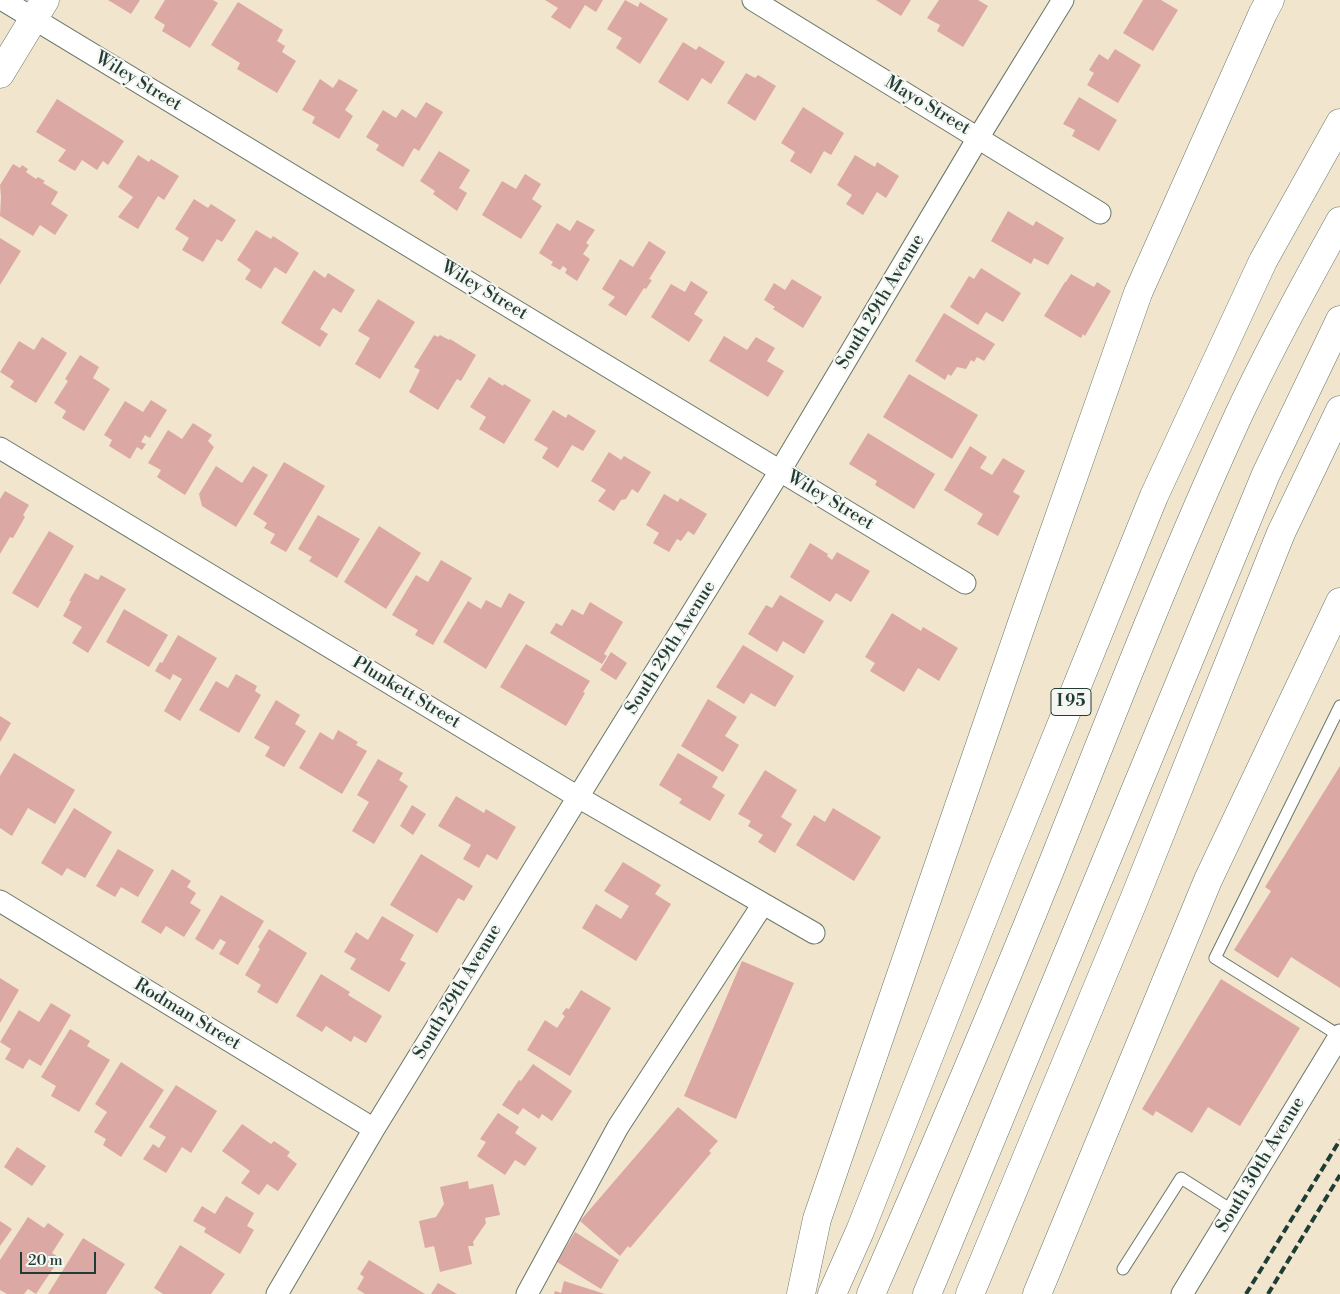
<!DOCTYPE html>
<style>
body{margin:0}
#map{position:relative;width:1340px;height:1294px;overflow:hidden;background:#f1e5cd;font-family:"Libre Bodoni",serif}
canvas{display:block}
.scale{position:absolute;left:20px;top:1252px;width:76px;height:22px;box-sizing:border-box;border:2px solid #1f3d34;border-top:0;padding-left:6px;font-size:15px;line-height:18px;white-space:nowrap;color:#1f3d34;-webkit-text-stroke:4px #f6f6f2;paint-order:stroke}
</style>
<div id="map">
<canvas width="1340" height="1294"></canvas>
<div class="scale">20 m</div>
</div>
<script>
const ctx = document.querySelector('canvas').getContext('2d');
ctx.lineJoin = 'round';
function fill(path, color) { ctx.fillStyle = color; ctx.fill(path, 'evenodd'); }
function trace(path, color, width, dash) { ctx.strokeStyle = color; ctx.lineWidth = width; ctx.lineCap = dash ? 'butt' : 'round'; ctx.setLineDash(dash || []); ctx.stroke(path); }
function drawText(font, color, halo, rows, align = 'center') {
  ctx.font = font + ' "Libre Bodoni",serif'; ctx.lineWidth = 4.5; ctx.setLineDash([]); ctx.textBaseline = 'middle'; ctx.strokeStyle = halo; ctx.fillStyle = color; for (const [text, x, y, turn = 0] of rows) {
    ctx.save(); ctx.translate(x, y); ctx.rotate((+turn || 0) * Math.PI / 180); ctx.textAlign = isNaN(turn) ? turn : align; if (halo) ctx.strokeText(text, 0, 0); ctx.fillText(text, 0, 0); ctx.restore();
  }
}
const building = new Path2D(`
 M108 0H140L131 14Z
 M165 0H213L218 3 190 48 162 31 165 25 154 18Z
 M545 0H603L596 12 585 5 570 29 551 17 558 8Z
 M625 0 638 7 640 2 668 19 640 64 616 48 622 38 607 29Z
 M876 0H911L901 16Z
 M939 0H978L988 6 963 47 937 31 940 25 927 18Z
 M1143 0H1161L1178 10 1153 51 1123 33Z
 M238 2 283 30 277 41 285 46 282 52 296 61 277 93 237 69 240 63 211 45Z
 M683 42 696 50 699 46 725 62 711 84 702 78 688 101 658 82Z
 M1115 49 1141 65 1118 103 1087 85 1094 73 1089 70 1099 54 1108 60Z
 M746 73 755 78 758 75 776 86 755 121 727 103Z
 M320 79 333 88 339 79 358 90 345 110 353 116 339 139 312 123 315 117 302 110Z
 M1079 97 1117 120 1099 151 1072 136 1075 130 1063 124Z
 M57 99 124 141 108 165 103 161 97 170 82 160 75 171 58 161 66 150 36 132Z
 M426 102 443 112 419 151 414 148 403 167 376 150 379 145 366 137 383 110 396 118 402 109 416 118Z
 M803 107 844 133 831 155 824 151 811 174 790 161 795 152 781 143Z
 M439 151 470 170 459 188 467 193 457 211 433 194 435 191 420 181Z
 M138 155 149 162 151 159 179 176 164 200 158 196 138 229 118 217 133 197 118 187Z
 M855 155 875 167 877 162 899 176 886 198 877 192 863 215 846 204 852 195 837 185Z
 M13 164 20 168 22 165 28 169 26 172 36 179 38 177 45 181 43 183 58 192 51 204 68 215 55 235 40 225 33 236 0 216 1 197 0 185Z
 M525 174 541 184 532 199 542 206 521 239 482 215 502 181 516 189Z
 M194 199 208 208 211 204 236 220 222 242 217 239 203 262 182 250 189 238 175 229Z
 M1008 211 1033 226 1036 221 1064 238 1048 265 1034 258 1031 264 991 241Z
 M577 220 595 230 586 243 589 245 583 254 590 259 577 281 565 273 567 269 563 266 560 270 551 265 553 262 539 253 557 223 570 231Z
 M256 230 271 239 273 236 299 253 286 274 275 267 261 289 245 279 251 270 237 260Z
 M0 238 21 251 0 285Z
 M649 241 666 252 649 279 652 280 646 289 644 288 626 316 608 305 615 297 602 289 620 259 633 267Z
 M981 268 1021 293 1003 322 986 312 978 325 950 307 969 276 974 279Z
 M314 270 325 278 328 273 355 290 341 313 333 308 320 329 328 334 320 347 281 323Z
 M1071 274 1094 287 1097 282 1111 291 1085 336 1083 334 1081 338 1044 316 1065 282H1066Z
 M792 279 822 297 803 328 773 309 775 307 764 300 774 283 785 290Z
 M691 281 708 292 694 314 703 320 689 342 651 317 671 284 685 292Z
 M378 299 415 322 380 379 355 364 370 338 358 331Z
 M944 313 995 344 984 361 977 357 974 362 971 360 966 369 957 367 951 376 948 374 945 380 915 361Z
 M434 335 438 337 440 335 449 340 450 339 476 355 461 381 457 379 438 410 409 392 420 370 414 367Z
 M724 336 747 350 756 337 775 348 767 361 784 371 768 397 709 361Z
 M42 337 67 353 36 403 10 387 14 381 0 372 19 341 34 350Z
 M80 355 99 367 93 378 110 389 84 431 62 418 66 411 54 403 68 381 65 379Z
 M909 374 978 415 952 459 883 417Z
 M489 377 503 386 504 384 531 400 504 444 479 429 486 417 470 407Z
 M151 400 167 410 150 438 145 435 141 442 146 444 142 450 137 447 130 459 109 446 112 440 104 435 125 401 143 412Z
 M553 410 566 418 568 414 596 431 583 451 572 445 558 468 542 458 548 448 534 440Z
 M193 423 212 435 208 441 214 447 185 495 157 477 161 470 148 463 168 430 182 439Z
 M868 433 935 474 914 509 875 485 877 481 849 464Z
 M970 446 987 457 980 468 992 475 1003 458 1025 471 1013 492 1020 496 998 536 977 524 983 514 944 490Z
 M609 452 621 460 624 456 651 472 638 493 632 489 626 499 621 500 614 511 598 501 606 490 591 481Z
 M284 462 325 486 286 552 270 543 275 534 264 528 267 523 253 514Z
 M216 466 242 483 253 466 268 475 236 527 202 506 199 494Z
 M5 491 29 505 23 515 25 517 13 538 10 537 0 554V499Z
 M664 494 678 502 680 498 707 514 694 535 688 531 681 541 677 539 669 552 653 543 659 533 646 525Z
 M318 515 360 539 337 578 309 561 312 557 298 549Z
 M379 526 421 553 386 609 344 582Z
 M49 531 74 546 38 608 12 593Z
 M810 543 828 554 827 556 832 560 837 552 870 571 851 602 836 593 830 602 790 577Z
 M441 560 472 578 433 645 415 635 418 630 392 615 416 575 428 582Z
 M85 573 98 580 101 575 126 589 88 653 72 643 82 627 63 616 71 601H69Z
 M509 593 525 602 486 669 443 642 468 601 481 609 486 600 501 608Z
 M780 595 824 621 804 654 783 641 777 652 748 634 766 605 772 608Z
 M590 602 623 622 604 654 607 656 602 664 550 633 556 623 562 626 572 609 583 615Z
 M124 609 168 635 149 667 106 642Z
 M892 613 921 631 923 627 958 648 939 681 918 668 904 692 870 671 875 663 865 657Z
 M178 635 217 658 180 721 164 711 182 679 173 674 170 680 155 671 160 662 162 663Z
 M526 644 590 681 583 692 585 693 566 726 500 687Z
 M743 645 794 676 775 707 751 693 744 704 716 687Z
 M611 652 627 663 616 680 600 670Z
 M236 674 257 686 255 691 261 695 239 733 199 710 216 681 228 688Z
 M708 699 737 717 725 736 739 745 723 772 681 746Z
 M276 700 300 715 295 724 306 731 284 767 265 756 270 747 254 738Z
 M0 716 11 723 0 742Z
 M338 730 358 742 356 745 367 751 342 794 299 768 320 732 333 740Z
 M14 753 75 790 55 824 28 808 12 836 0 828V776Z
 M678 753 718 777 712 787 725 795 710 821 679 803 682 799 659 785Z
 M378 759 403 773 399 780 408 786 374 844 352 831 369 802 357 795Z
 M1340 766V988L1291 957 1278 978 1234 950 1271 891 1265 887Z
 M765 770 797 790 781 817 792 824 775 853 758 842 763 835 748 826 751 821 738 814Z
 M456 796 484 813 486 809 516 827 497 860 487 854 479 868 463 859 471 845 438 826Z
 M412 805 426 814 413 835 400 826Z
 M74 808 112 832 85 878 67 868 62 876 41 863Z
 M833 808 881 837 854 881 796 845 814 815 825 822Z
 M118 849 154 870 138 897 121 887 115 897 96 886Z
 M421 854 473 886 464 901 458 898 437 933 390 905Z
 M623 862 661 885 655 894 671 904 636 961 582 928 596 904 621 919 629 906 604 891Z
 M172 869 191 881 187 887 196 893 190 903 201 910 184 937 166 926 161 934 141 922Z
 M221 895 264 921 238 965 219 954 226 942 220 939 213 950 195 939Z
 M382 916 414 935 400 960 406 963 389 992 350 969 356 959 344 952 356 932 368 940Z
 M269 929 307 953 277 1004 257 992 261 985 245 975 260 949 258 947Z
 M742 961 794 983 736 1119 684 1096Z
 M321 974 350 992 348 995 382 1016 366 1043 354 1036 351 1042 326 1026 322 1032 296 1016Z
 M0 978 19 990 0 1023Z
 M1221 979 1300 1028 1240 1126 1208 1107 1192 1133 1156 1111 1153 1116 1142 1109Z
 M581 990 611 1008 570 1076 527 1050 545 1020 557 1028 565 1016 562 1014 566 1008 569 1009Z
 M51 1003 71 1015 41 1066 29 1059 23 1069 5 1059 11 1049 0 1042 19 1010 39 1022Z
 M70 1029 90 1041 87 1046 110 1060 79 1112 51 1096 56 1086 41 1077Z
 M121 1062 164 1090 121 1157 103 1145 106 1139 94 1132 107 1112 95 1104Z
 M533 1064 572 1091 552 1121 542 1114 539 1119 523 1108 518 1115 502 1105 519 1080 521 1081Z
 M176 1085 217 1111 191 1153 182 1147 166 1173 143 1159 153 1144 159 1148 166 1137 149 1127Z
 M678 1107 718 1141 709 1151 711 1153 630 1248 628 1246 620 1256 580 1221Z
 M498 1113 519 1127 515 1133 537 1148 525 1166 515 1160 505 1175 477 1156 486 1142 480 1139Z
 M242 1124 271 1144 274 1141 290 1152 287 1156 297 1164 278 1191 267 1184 259 1195 241 1183 250 1171 222 1151Z
 M17 1147 46 1166 32 1186 4 1167Z
 M468 1181 469 1189 493 1184 500 1215 485 1218 486 1223 473 1242 474 1246H468L472 1264 440 1272 434 1246 425 1248 419 1221 436 1217 444 1204 440 1187Z
 M226 1196 254 1213 247 1226 254 1230 240 1254 204 1232 206 1228 193 1221 202 1206 215 1214Z
 M28 1217 44 1228 48 1223 64 1234 52 1253 60 1258 36 1294 28 1289 24 1294H7L0 1290V1260Z
 M0 1221 12 1229 0 1246Z
 M575 1232 619 1260 601 1289 557 1262Z
 M83 1238 125 1264 106 1294H48Z
 M180 1245 225 1274 211 1294H163L154 1288Z
 M369 1260 425 1294H365L357 1289 364 1277 360 1274Z
 M564 1281 605 1294H554L555 1291 561 1293Z
 M438 1283 457 1294H431Z`);
const service = new Path2D(`
 M1340 1036 1215 958 1340 706
 M1123 1269 1181 1178 1233 1211`);
const minor = new Path2D(`
 M3 0 965 583
 M753 0 1100 213
 M0 448 578 797 814 933
 M0 901 374 1129
 M277 1294 374 1129 578 797 780 471 978 138 1063 0
 M527 1294 618 1127 763 904
 M1182 1294 1340 1035`);
const tertiary = new Path2D(`
 M0 74 45 0`);
const motorway = new Path2D(`
 M801 1294 817 1219 1023 620 1138 293 1263 13 1270 0
 M832 1294 860 1231 1006 861 1154 496 1263 261 1340 123
 M871 1294C933 1152 994 1009 1052 865 1112 714 1171 562 1239 414 1270 348 1305 284 1340 221
 M927 1294 1266 474 1340 320
 M970 1294 1133 902 1281 533 1340 410
 M1037 1294 1208 880 1340 602`);
const rail = new Path2D(`
 M1246 1294 1340 1140
 M1268 1294 1340 1175`);
const shields = [
 [1071,702,40]
];
const shieldNames = [
 ["I 95",1071,702]
];
const streetNames = [
 ["Wiley Street",138,82,31],
 ["Mayo Street",927,106,31],
 ["Wiley Street",484,291,31],
 ["South 29th Avenue",881,302,-59],
 ["Wiley Street",830,501,31],
 ["South 29th Avenue",671,648,-58],
 ["Plunkett Street",406,693,31],
 ["South 29th Avenue",458,992,-59],
 ["Rodman Street",187,1015,31],
 ["South 30th Avenue",1261,1165,-59]
];
fill(building, '#dca8a3');
trace(service, '#68786a', 13);
trace(minor, '#68786a', 23);
trace(tertiary, '#68786a', 29);
trace(motorway, '#68786a', 29);
trace(service, '#fff', 11);
trace(minor, '#fff', 21);
trace(tertiary, '#fff', 28);
trace(motorway, '#fff', 28);
trace(rail, '#1f3d34', 4, [8, 4]);
for (const [x, y, w] of shields) { const box = new Path2D(); box.roundRect(x - w / 2, y - 13.5, w, 27, 4); ctx.fillStyle = '#f6f6f2'; ctx.fill(box); trace(box, '#1f3d34', 1); }
drawText('bold 16px', '#1f3d34', null, shieldNames);
drawText('18px', '#1f3d34', '#f6f6f2', streetNames);
</script>
